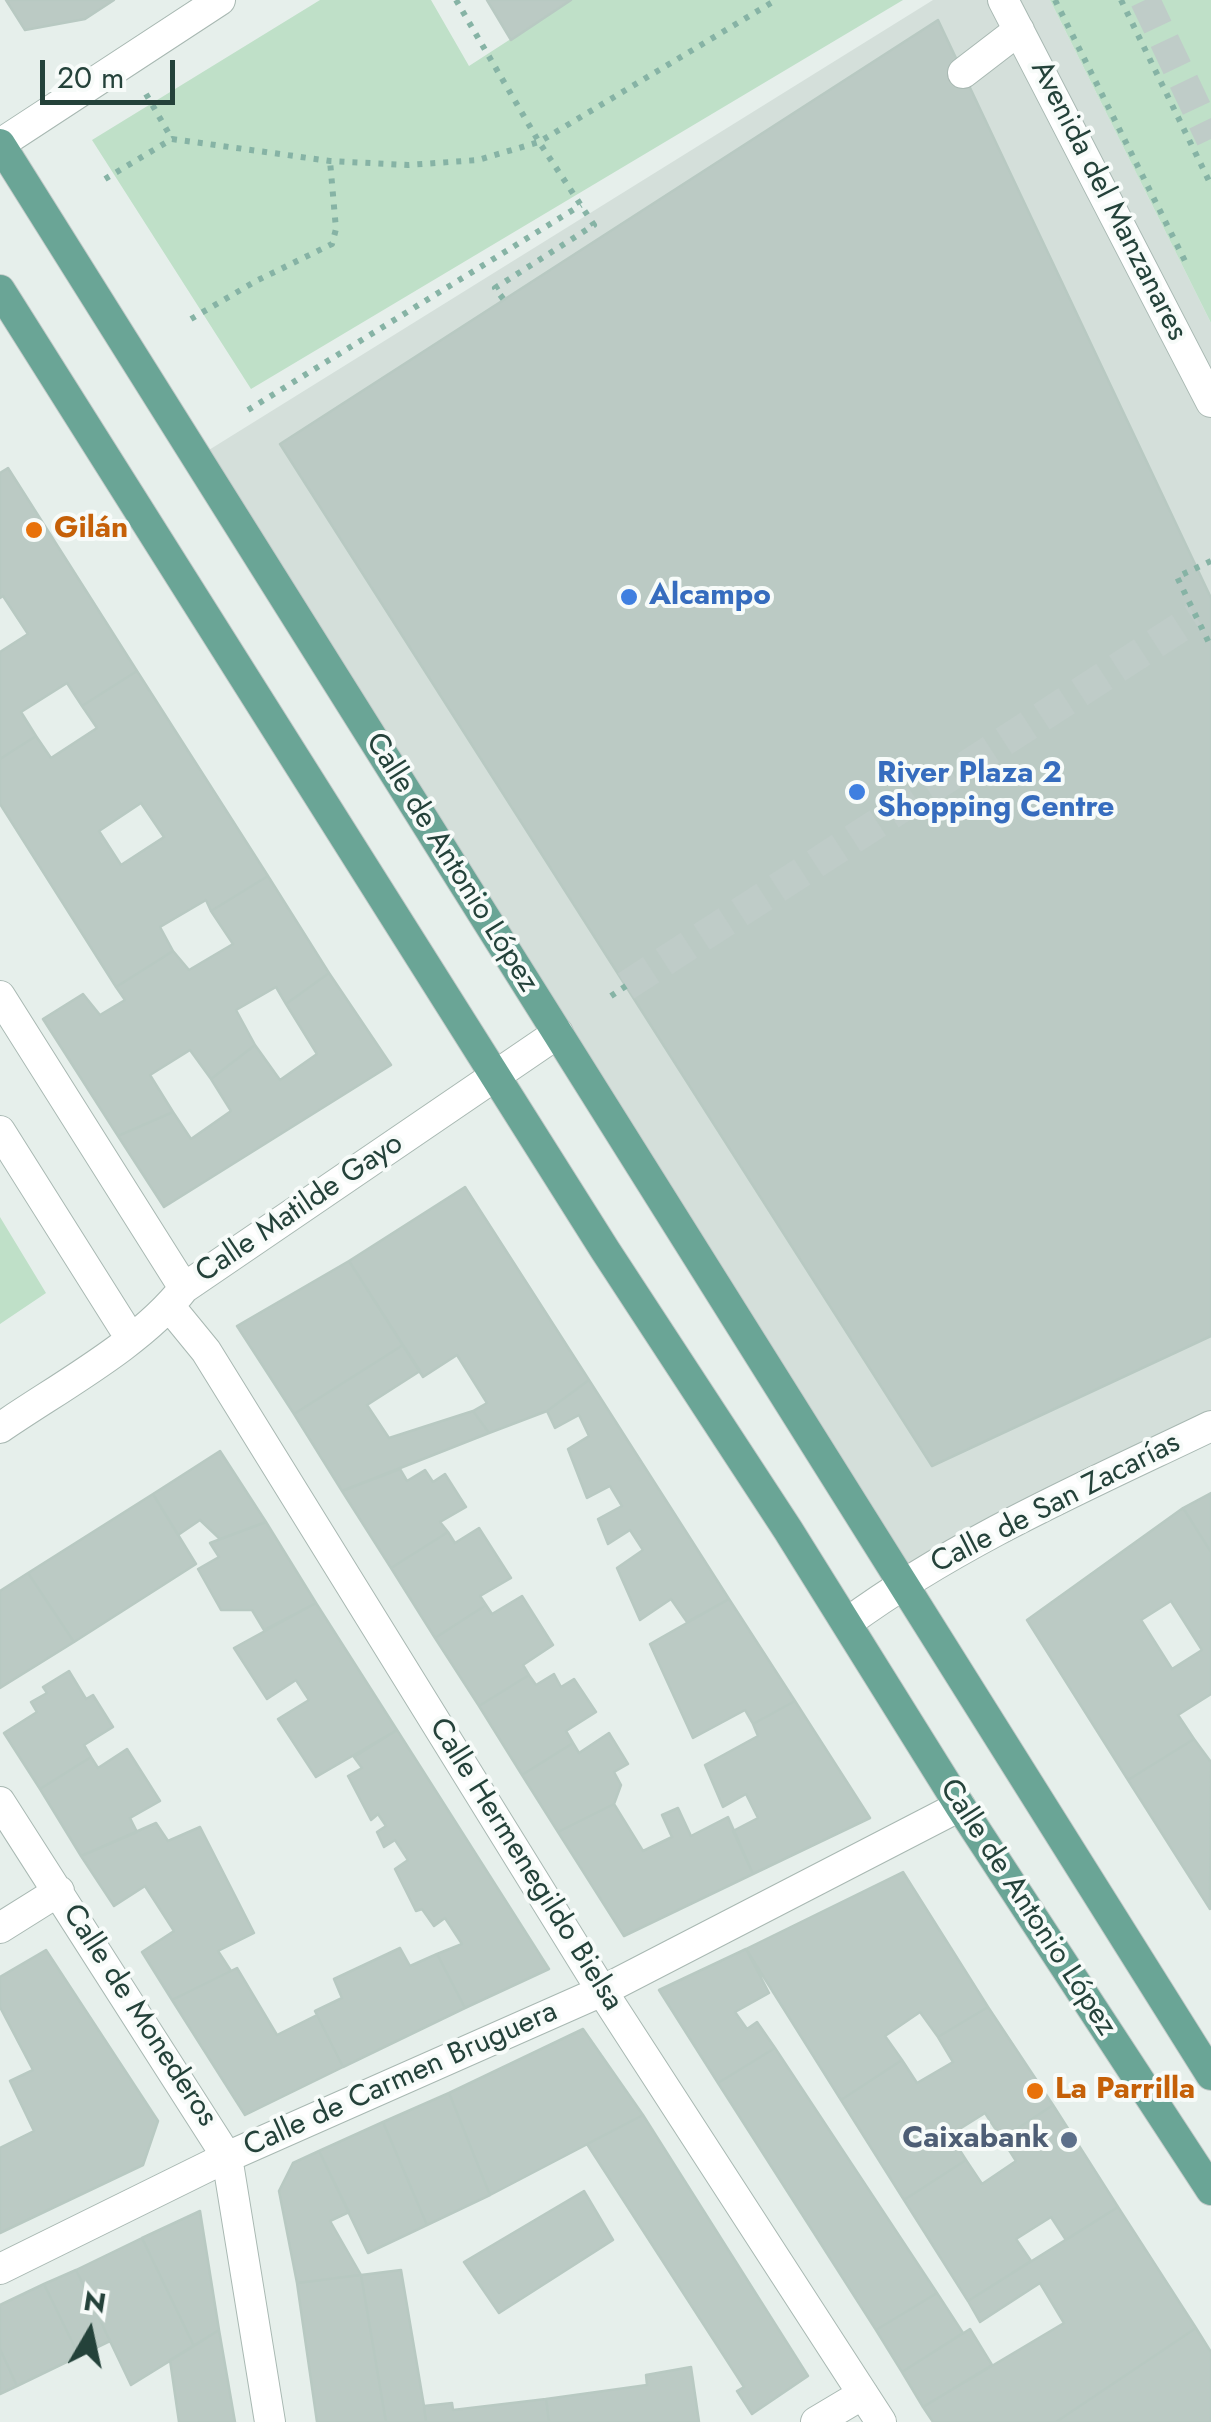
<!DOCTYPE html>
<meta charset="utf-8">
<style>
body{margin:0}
#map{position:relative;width:1211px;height:2422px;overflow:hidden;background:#e6efeb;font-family:Jost,sans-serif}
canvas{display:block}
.north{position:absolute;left:40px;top:2282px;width:100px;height:100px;-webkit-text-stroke:8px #f7fbf9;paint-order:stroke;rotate:9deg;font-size:28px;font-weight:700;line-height:40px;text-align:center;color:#24423a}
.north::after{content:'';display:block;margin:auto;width:35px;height:45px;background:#24423a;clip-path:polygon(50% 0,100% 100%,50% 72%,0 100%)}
.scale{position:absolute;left:40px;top:60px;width:135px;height:45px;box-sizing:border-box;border:5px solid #24423a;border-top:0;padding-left:12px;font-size:30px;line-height:35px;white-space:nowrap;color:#24423a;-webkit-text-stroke:8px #f7fbf9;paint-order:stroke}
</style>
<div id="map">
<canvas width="1211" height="2422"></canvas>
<div class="north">N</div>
<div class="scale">20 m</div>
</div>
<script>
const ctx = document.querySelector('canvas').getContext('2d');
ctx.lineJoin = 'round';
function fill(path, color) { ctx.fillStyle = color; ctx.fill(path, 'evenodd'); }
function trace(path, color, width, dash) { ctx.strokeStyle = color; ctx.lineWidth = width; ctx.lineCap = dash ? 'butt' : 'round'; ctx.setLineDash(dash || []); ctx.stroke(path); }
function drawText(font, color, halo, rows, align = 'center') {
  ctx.font = font + ' Jost,sans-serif'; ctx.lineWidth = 8; ctx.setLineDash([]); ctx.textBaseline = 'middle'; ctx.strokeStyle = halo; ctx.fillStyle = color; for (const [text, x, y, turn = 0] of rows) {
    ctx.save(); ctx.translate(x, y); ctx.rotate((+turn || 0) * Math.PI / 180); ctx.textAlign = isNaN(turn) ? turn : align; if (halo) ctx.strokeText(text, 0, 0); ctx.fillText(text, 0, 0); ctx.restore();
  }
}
const built = new Path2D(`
 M933 0H1050L1211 323V1426L901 1583 196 458Z`);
const green = new Path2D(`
 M320 0H431L469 66 571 0H903L251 389 92 140Z
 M1050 0H1211V323Z
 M0 1217 46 1293 0 1324Z`);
const building = new Path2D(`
 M6 0H114L85 19 25 30Z
 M487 0H571L511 40Z
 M938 20 1211 598V1336L932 1466 280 444Z
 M8 468 137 671 82 706 67 683 21 712 36 736 0 759V652L28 634 3 596 0 598V473Z
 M137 671 268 876 211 911 206 900 160 927 173 951 116 987 0 804V759L36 736 51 758 97 728 82 706ZM141 803 164 837 121 865 99 831Z
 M268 876 329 973 286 1004 276 987 236 1010 255 1045 211 1079 190 1050 150 1075 173 1112 118 1136 43 1019 83 994 100 1015 125 1000 116 987 173 951 189 970 233 944 211 911Z
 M329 973 391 1065 164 1207 118 1136 173 1112 191 1139 231 1111 211 1079 255 1045 280 1080 317 1054 286 1004Z
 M465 1187 589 1380 547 1411 489 1433 473 1411 487 1403 457 1355 423 1377 349 1261Z
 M349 1261 403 1345 294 1414 237 1326Z
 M403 1345 420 1371 367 1405 389 1438 473 1411 489 1433 342 1491 294 1414Z
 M589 1380 729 1599 687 1622 671 1599 640 1620 617 1568 643 1550 630 1530 608 1544 598 1519 622 1506 610 1486 587 1498 568 1449 589 1436 579 1415 555 1428 547 1411Z
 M220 1451 266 1522 220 1539 200 1520 178 1535 153 1494Z
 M400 1469 407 1481 425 1470 433 1482 445 1474 466 1507 440 1522 448 1532 391 1568 342 1491Z
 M1211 1493V1552L1183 1508Z
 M153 1494 196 1564 74 1642 28 1573Z
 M1183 1508 1211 1552V1694L1178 1715 1194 1739 1128 1780 1027 1620ZM1171 1601 1202 1650 1172 1669 1141 1620Z
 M266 1522 316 1603 264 1630 252 1610H221L198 1569 219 1557 210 1543Z
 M479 1528 511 1578 480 1596 486 1605 435 1638 391 1568 448 1532 455 1543Z
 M28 1573 74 1642 0 1688V1591Z
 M522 1596 553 1645 523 1665 529 1675 479 1706 435 1638 486 1605 492 1614Z
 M729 1599 795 1701 753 1724 745 1710 693 1738 650 1644Z
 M316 1603 397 1730 316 1777 278 1719 309 1700 296 1680 267 1699 234 1648Z
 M69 1671 86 1699 93 1695 113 1727 84 1745 91 1757 40 1789 4 1733 37 1712 31 1702 47 1693 43 1687Z
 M554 1674 561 1687 574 1679 596 1712 566 1731 573 1743 522 1775 479 1706 529 1675 536 1685Z
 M795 1701 870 1818 753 1874 733 1831 758 1818 746 1794 723 1807 705 1765 758 1736 753 1724Z
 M397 1730 549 1969 465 2008 437 1954 462 1944 445 1918 434 1926 422 1909 416 1911 395 1869 408 1860 395 1840 384 1847 377 1832 386 1826 378 1814 371 1820 348 1776 362 1768 354 1757Z
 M609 1733 628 1764 614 1772 621 1785 614 1804 558 1832 522 1775 573 1743 579 1753Z
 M1194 1739 1211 1762 1210 1909 1128 1780Z
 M127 1749 160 1801 130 1818 137 1832 81 1856 40 1789 91 1757 98 1768Z
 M614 1804 643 1851 672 1837 662 1815 678 1808 691 1836 728 1817 753 1874 624 1936 558 1832Z
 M156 1823 168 1841 200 1827 254 1933 218 1951 231 1971 172 2000 142 1952 174 1931 145 1886 114 1906 81 1856Z
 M903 1872 988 2007 938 2037 920 2012 885 2036 902 2060 841 2100 746 1949Z
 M400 1948 410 1966 437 1954 465 2008 343 2067 315 2011 342 1998 334 1979Z
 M746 1949 769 1993 735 2012 747 2029 757 2022 775 2048 718 2083 659 1990Z
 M46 1950 158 2121 143 2165 0 2233V2148L34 2131 10 2081 33 2070 0 2007V1977Z
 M237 1968 277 2035 317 2015 343 2067 245 2115 172 2000Z
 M988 2007 1053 2105 1002 2139 985 2113 950 2135 966 2160 904 2200 841 2100 902 2060 917 2083 953 2062 938 2037Z
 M583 2029 643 2115 490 2195 449 2093Z
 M775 2048 937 2293 876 2330 718 2083Z
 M449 2093 490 2195 427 2225 383 2122Z
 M1053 2105 1118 2207 1066 2240 1051 2217 1016 2239 1031 2261 968 2301 904 2200 966 2160 982 2184 1016 2161 1002 2139Z
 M643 2115 808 2376 752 2414 737 2391 744 2387 587 2144Z
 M383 2122 427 2225 368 2253 319 2151Z
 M319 2151 349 2212 330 2221 361 2275 297 2283 279 2191 293 2163Z
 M584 2191 613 2240 499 2313 464 2262Z
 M1118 2207 1196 2328 1056 2422H933L923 2407 1064 2323 1040 2283 980 2322 968 2301Z
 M200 2211 219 2330 194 2346 142 2238Z
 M142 2238 194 2346 131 2385 76 2270Z
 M76 2270 110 2341 79 2356 44 2284Z
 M401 2270 424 2406 426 2422H386L361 2275Z
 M361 2275 386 2422H317L297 2283Z
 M44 2284 79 2356 17 2386 0 2349V2305Z
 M937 2293 963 2333 902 2372 876 2330Z
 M1196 2328 1211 2352V2422H1056Z
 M970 2329 992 2365 923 2407 902 2372Z
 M219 2330 235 2422H179L170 2360Z
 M0 2349 17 2386 0 2394Z
 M691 2367 699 2422H549L546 2399 647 2385 646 2375Z
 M546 2399 549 2422H426L424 2406 452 2403 453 2410Z`);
const minorTunnel = new Path2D(`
 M626 986 1196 617`);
const highwayTunnel = new Path2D(`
 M1145 0 1211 139`);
const path = new Path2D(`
 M456 0 539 142 594 225 495 288 504 300
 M1055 0 1188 267
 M1121 0 1211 185
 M146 94 172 139
 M105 179 172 139 330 161 408 165 478 160 539 142 776 0
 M191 319 256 281 332 244 336 229 330 161
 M248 410 581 205
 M1211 561 1177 577 1211 647
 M611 996 626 986`);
const minor = new Path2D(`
 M1003 0 1211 402
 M963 73 1019 30
 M0 144 220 0
 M0 996 184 1288
 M0 1131 131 1339
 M170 1307 206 1351 602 1991 881 2422
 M0 1428C58 1388 142 1343 184 1288L558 1033
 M847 1623C959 1541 1086 1486 1211 1426
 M0 1802 227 2157 270 2422
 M0 1928 59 1891
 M0 2269 227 2157 602 1991 960 1806
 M816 2422 863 2394`);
const major = new Path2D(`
 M0 144 1211 2075
 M0 290 605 1250 788 1530 960 1806 1211 2190`);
const markers = [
 [34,530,10,"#e8710a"],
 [629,597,10,"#3f7fe0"],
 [857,792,10,"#3f7fe0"],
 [1035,2091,10,"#e8710a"],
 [1069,2140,10,"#5c6f8a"]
];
const streetNames = [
 ["Avenida del Manzanares",1108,201,63],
 ["Calle de Antonio López",451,863,58],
 ["Calle Matilde Gayo",300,1209,-34],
 ["Calle de San Zacarías",1056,1504,-27],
 ["Calle Hermenegildo Bielsa",525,1865,58],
 ["Calle de Antonio López",1027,1908,57],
 ["Calle de Monederos",139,2016,57],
 ["Calle de Carmen Bruguera",401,2080,-24]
];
const foodNames = [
 ["Gilán",54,530],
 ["La Parrilla",1055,2091]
];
const shopNames = [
 ["Alcampo",649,597],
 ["River Plaza 2",877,775],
 ["Shopping Centre",877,809]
];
const serviceNames = [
 ["Caixabank",1049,2140]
];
fill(built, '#d4dfda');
fill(green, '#bfe0c8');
fill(building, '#bbcac4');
trace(building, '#b8c9c2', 2.5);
trace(minorTunnel, '#bfccc8', 30, [30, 15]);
trace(highwayTunnel, '#bfccc8', 30, [30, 15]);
trace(minor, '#a8b8b2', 32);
trace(major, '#c2cac8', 32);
trace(path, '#86b3a5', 6, [5, 8]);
trace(minor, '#fff', 30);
trace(major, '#6aa596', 30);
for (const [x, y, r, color] of markers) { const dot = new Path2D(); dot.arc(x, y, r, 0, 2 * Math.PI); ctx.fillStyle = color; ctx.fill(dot); trace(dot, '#f7fbf9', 4); }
drawText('30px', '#24423a', '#f7fbf9', streetNames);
drawText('bold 30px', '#c56008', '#f7fbf9', foodNames, 'left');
drawText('bold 30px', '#366cbe', '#f7fbf9', shopNames, 'left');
drawText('bold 30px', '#4e5e75', '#f7fbf9', serviceNames, 'right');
</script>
